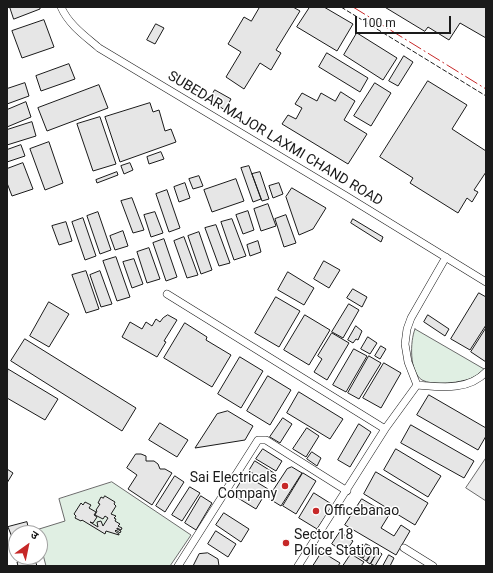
<!DOCTYPE html>
<meta charset="utf-8">
<style>
body{margin:0}
#map{position:relative;width:493px;height:573px;overflow:hidden;background:#fff;font-family:Roboto,"Noto Sans Devanagari",sans-serif}
canvas{display:block}
.frame{position:absolute;inset:0;border:8px solid #1a1a1a;pointer-events:none}
.north{position:absolute;left:8px;top:525px;width:40px;height:40px;box-sizing:border-box;background:#fff;border:1px solid #a3a3a3;border-radius:50%;rotate:33deg;font-size:11px;font-weight:700;line-height:16px;text-align:center;color:#1a1a1a}
.north::after{content:'';display:block;margin:auto;width:14px;height:18px;background:#c62828;clip-path:polygon(50% 0,100% 100%,50% 72%,0 100%)}
.scale{position:absolute;left:355px;top:16px;width:96px;height:18px;box-sizing:border-box;border:2px solid #1a1a1a;border-top:0;padding-left:5px;font-size:12px;line-height:14px;white-space:nowrap;color:#1a1a1a;-webkit-text-stroke:3px #fff;paint-order:stroke}
</style>
<div id="map">
<canvas width="493" height="573"></canvas>
<div class="frame"></div>
<div class="north">उ</div>
<div class="scale">100 m</div>
</div>
<script>
const ctx = document.querySelector('canvas').getContext('2d');
ctx.lineJoin = 'round';
function fill(path, color) { ctx.fillStyle = color; ctx.fill(path, 'evenodd'); }
function trace(path, color, width, dash) { ctx.strokeStyle = color; ctx.lineWidth = width; ctx.lineCap = dash ? 'butt' : 'round'; ctx.setLineDash(dash || []); ctx.stroke(path); }
function drawText(font, color, halo, rows, align = 'center') {
  ctx.font = font + ' Roboto,sans-serif'; ctx.lineWidth = 3; ctx.setLineDash([]); ctx.textBaseline = 'middle'; ctx.strokeStyle = halo; ctx.fillStyle = color; for (const [text, x, y, turn = 0] of rows) {
    ctx.save(); ctx.translate(x, y); ctx.rotate((+turn || 0) * Math.PI / 180); ctx.textAlign = isNaN(turn) ? turn : align; if (halo) ctx.strokeText(text, 0, 0); ctx.fillText(text, 0, 0); ctx.restore();
  }
}
const green = new Path2D(`
 M415 329 484 369C481 372 478 375 474 377 463 383 432 386 422 380 409 372 410 341 415 329Z
 M112 482 191 535 170 566H46L40 543V533H37L36 530 65 521 59 499Z`);
const parking = new Path2D(`
 M486 458V501L466 488Z`);
const building = new Path2D(`
 M10 7H40V9L14 19Z
 M260 7H293L300 11 276 50 281 53 271 70 260 63 244 89 226 77 241 52 228 44 244 17 251 21Z
 M310 7H324L353 24 337 51 297 27Z
 M385 7H486V38L460 23 449 40 428 27 425 31Z
 M44 20 54 47 22 58 12 31Z
 M156 24 164 28 155 44 147 40Z
 M357 33 397 58 383 80 344 55Z
 M327 53 368 78 360 92 319 67Z
 M404 56 413 62 398 86 389 81Z
 M69 64 75 79 41 91 36 76Z
 M428 81 467 105 452 129 486 151V172L474 190 478 192 472 202 467 198 458 213 410 183 413 178 380 157Z
 M25 83 29 96 7 104V89Z
 M375 83 391 93 371 126 354 116Z
 M99 85 108 108 47 131 38 108Z
 M215 90 231 99 225 110 209 100Z
 M341 92 355 101 344 120 367 134 348 164 282 124 288 115 296 119 302 108 295 104 302 93 317 101 321 93 335 101Z
 M26 102 31 117 7 127V110Z
 M150 103 153 112 159 110 165 131 171 129 176 142 120 162 105 117Z
 M100 117 116 164 93 171 77 124Z
 M32 122 36 136 7 145V130Z
 M49 142 63 183 45 190 30 149Z
 M21 145 25 156 7 162V150Z
 M161 152 164 159 149 164 147 157Z
 M23 163 33 189 12 196 7 183V169Z
 M130 163 133 170 124 174 121 166Z
 M249 166 261 199 253 202 241 168Z
 M117 172 118 175 97 183 96 180Z
 M260 172 269 199 262 201 252 174Z
 M199 176 203 186 193 189 189 179Z
 M236 179 244 201 212 212 204 190Z
 M185 183 190 198 179 202 174 187Z
 M279 183 283 194 273 198 269 186Z
 M292 188 326 208 313 229 299 235 286 197Z
 M167 190 180 228 169 232 156 194Z
 M132 198 144 230 133 233 121 201Z
 M268 204 276 226 261 231 254 209Z
 M248 211 254 230 243 234 236 215Z
 M98 212 111 250 100 254 87 216Z
 M155 212 163 233 151 237 144 215Z
 M286 215 296 243 284 247 275 219Z
 M83 218 96 256 85 260 72 222Z
 M232 219 246 256 234 260 221 222Z
 M353 219 383 237 381 242 351 223Z
 M66 222 72 241 59 245 52 226Z
 M216 225 230 263 219 266 205 228Z
 M123 231 128 246 115 250 110 236Z
 M199 232 212 270 201 274 188 236Z
 M184 237 198 275 187 278 174 241Z
 M164 239 177 277 166 281 153 243Z
 M258 241 261 252 250 256 247 245Z
 M149 248 160 279 147 283 137 252Z
 M116 257 130 297 117 301 103 261Z
 M134 259 143 284 132 288 123 262Z
 M324 261 340 270 329 288 314 279Z
 M86 271 99 309 86 313 72 275Z
 M100 271 112 304 101 307 90 275Z
 M288 272 314 288 304 305 278 290Z
 M353 289 367 297 362 307 347 298Z
 M479 293 486 297V325L470 350 451 339Z
 M276 297 300 311 279 347 255 333Z
 M49 302 69 314 49 347 30 336Z
 M349 304 359 310 343 338 332 332Z
 M168 315 177 320 164 341 166 342 157 357 122 337 130 322 142 329 146 322 152 326 156 319 160 322 163 318Z
 M305 315 330 330 309 365 284 350Z
 M428 315 449 329 445 336 424 322Z
 M185 323 207 337 206 340 231 355 212 387 164 358Z
 M356 326 362 331 358 340 356 339 353 343 348 340Z
 M486 328V362L471 352Z
 M332 333 349 343 327 380 314 372 322 359 318 356Z
 M368 337 377 343 370 354 361 349Z
 M25 339 136 408 122 431 11 361Z
 M381 346 386 349 380 359 375 356Z
 M354 349 367 356 346 392 333 385Z
 M369 356 381 363 359 399 348 393Z
 M240 357 263 371 241 408 218 394Z
 M384 363 401 373 381 408 363 398Z
 M8 369 58 399 45 420 7 398Z
 M268 376 291 390 270 425 247 411Z
 M299 392 343 419 330 439 287 413Z
 M429 395 486 428V436L478 450 417 415Z
 M228 411 253 426 245 440 195 448 217 414Z
 M283 418 292 424 280 443 270 437Z
 M160 423 188 440 177 457 149 440Z
 M359 424 371 432 350 467 338 460Z
 M411 425 474 461 464 478 401 443Z
 M307 428 319 436 306 457 293 449Z
 M263 449 282 461 276 471 256 459Z
 M396 449 441 476 428 497 384 470Z
 M312 452 321 458 317 466 307 459Z
 M136 454H141L146 456V461H154L158 464 160 469H165L172 473 152 505 128 489 137 475 127 468Z
 M255 461 274 473 269 483 249 471Z
 M292 467 302 473 281 506 268 498 287 469Z
 M7 469 13 473 7 483Z
 M376 472 428 503 415 525 364 494Z
 M303 473 316 481 296 514 283 506Z
 M245 475 268 489 256 509 233 495Z
 M175 476 184 482 165 512 156 506Z
 M190 487 200 493 182 521 172 515Z
 M314 493 333 505 317 529 299 518Z
 M105 496 115 502 114 504 116 506 111 514 116 516 114 518 116 519 115 521 120 524 118 526 122 528 121 530 117 528V529L121 531 120 533 116 530 115 531 119 534V535L106 531 105 534 82 520 81 521 75 518 76 516 74 514 81 503 83 505 85 502 91 505 89 508 96 512 94 515 97 517 93 523 90 522 98 527 97 522 101 521 103 526 108 518 105 516 103 519 95 515 97 511 96 510 100 504 98 503 101 497 103 498Z
 M201 496 212 503 196 530 185 523Z
 M362 499 389 515 381 528 394 536 401 525 410 531 396 555 345 525Z
 M224 513 249 529 241 542 216 525Z
 M27 522 29 531 16 533V553L14 548H16L13 543 14 542V539L12 540 11 537H12L8 527Z
 M216 531 236 544 228 557 208 544Z
 M340 532 353 541 345 553 332 544Z
 M366 544 370 546 362 558 358 556Z
 M370 547 374 549 366 561 363 559Z
 M374 549 378 551 370 564 367 562Z
 M378 551 382 554 375 566 371 564Z
 M322 552 340 563 338 566H313Z
 M208 553 218 559 219 566H193L199 554Z
 M351 554 364 562 361 566H343Z
 M389 555 394 558 390 566H383Z
 M24 557H34L37 566H18L17 562 24 560Z`);
const minor = new Path2D(`
 M61 7C69 25 85 36 99 48L346 196 486 282
 M446 257 411 318 407 329 405 344 408 362 417 385C441 387 468 391 486 372
 M167 294 385 429
 M404 548 433 566
 M178 566 258 440H266L347 491
 M298 566 385 429 417 385`);
const fence = new Path2D(`
 M341 7 486 96`);
const power = new Path2D(`
 M353 7 486 89`);
const markers = [
 [285,486,4,"#c62828"],
 [316,511,4,"#c62828"],
 [286,543,4,"#c62828"]
];
const streetNames = [
 ["SUBEDAR MAJOR LAXMI CHAND ROAD",275,139,31]
];
const poiNames = [
 ["Sai Electricals",277,478,"right"],
 ["Company",277,494,"right"],
 ["Officebanao",324,511],
 ["Sector 18",294,535],
 ["Police Station",294,551]
];
fill(green, '#e0efe3');
trace(green, '#6a6a6a', 1);
fill(parking, '#ededed');
trace(parking, '#6a6a6a', 1);
fill(building, '#e6e6e6');
trace(building, '#1a1a1a', 1);
trace(minor, '#1a1a1a', 8);
trace(minor, '#fff', 7);
trace(fence, '#1a1a1a', 1, [5, 2]);
trace(power, '#c62828', 1, [14, 3, 2, 3]);
for (const [x, y, r, color] of markers) { const dot = new Path2D(); dot.arc(x, y, r, 0, 2 * Math.PI); ctx.fillStyle = color; ctx.fill(dot); trace(dot, '#fff', 1.5); }
drawText('14px', '#1a1a1a', '#fff', streetNames);
drawText('14px', '#1a1a1a', '#fff', poiNames, 'left');
</script>
